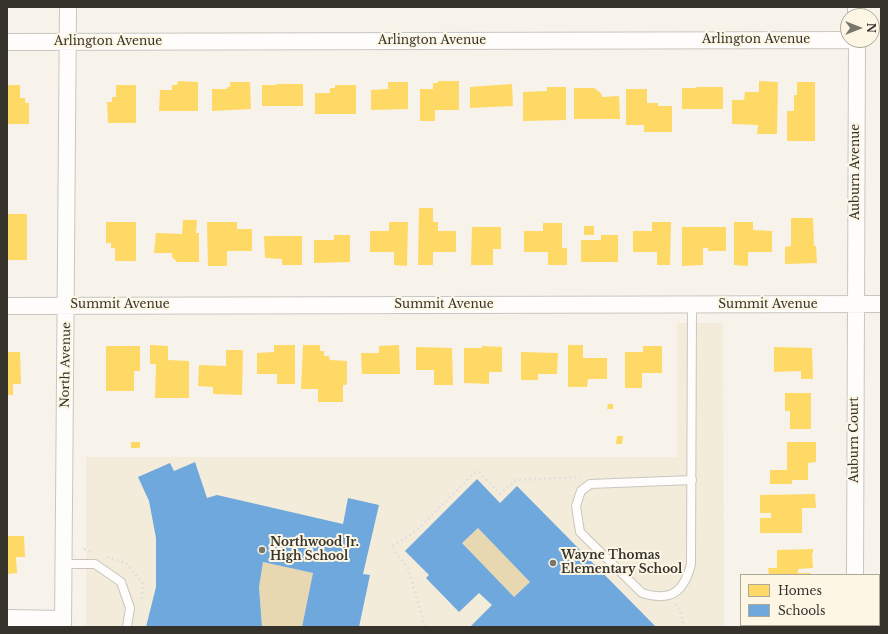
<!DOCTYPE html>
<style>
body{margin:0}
#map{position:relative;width:888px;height:634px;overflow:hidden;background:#f7f3ea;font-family:"Libre Baskerville",serif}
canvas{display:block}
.frame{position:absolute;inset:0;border:8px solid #35332c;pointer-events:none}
.legend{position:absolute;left:740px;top:574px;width:140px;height:52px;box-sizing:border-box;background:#fdf6e4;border:1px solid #ada89a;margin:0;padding:5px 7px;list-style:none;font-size:12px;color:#35332c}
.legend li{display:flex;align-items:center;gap:8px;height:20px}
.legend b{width:20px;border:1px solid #ada89a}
.north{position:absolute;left:840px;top:8px;width:40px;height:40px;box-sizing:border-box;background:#fdf6e4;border:1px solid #ada89a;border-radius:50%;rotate:90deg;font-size:11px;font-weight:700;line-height:16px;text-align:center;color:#35332c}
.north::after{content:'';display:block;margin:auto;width:14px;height:18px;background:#79766e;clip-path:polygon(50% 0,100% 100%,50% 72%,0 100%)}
</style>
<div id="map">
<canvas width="888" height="634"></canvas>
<div class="frame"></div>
<ul class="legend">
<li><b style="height:11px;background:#ffd966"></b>Homes</li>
<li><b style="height:11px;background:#6fa8dc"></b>Schools</li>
</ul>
<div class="north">N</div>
</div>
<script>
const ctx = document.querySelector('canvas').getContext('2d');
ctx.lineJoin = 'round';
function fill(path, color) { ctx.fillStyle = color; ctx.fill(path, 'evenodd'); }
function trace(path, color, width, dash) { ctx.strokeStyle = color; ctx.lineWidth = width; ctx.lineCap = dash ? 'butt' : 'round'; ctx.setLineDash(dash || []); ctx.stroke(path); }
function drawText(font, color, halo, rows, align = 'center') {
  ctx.font = font + ' "Libre Baskerville",serif'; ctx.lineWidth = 4; ctx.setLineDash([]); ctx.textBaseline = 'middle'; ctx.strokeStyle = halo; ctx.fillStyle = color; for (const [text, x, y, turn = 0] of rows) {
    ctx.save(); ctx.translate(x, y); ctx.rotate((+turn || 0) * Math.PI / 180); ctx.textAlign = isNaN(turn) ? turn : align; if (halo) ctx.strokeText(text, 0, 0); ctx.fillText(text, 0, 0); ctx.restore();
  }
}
const built = new Path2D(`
 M677 323H723L724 627H86V457H677Z`);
const green = new Path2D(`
 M478 528 530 582 514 597 462 543Z
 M263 562 313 573 302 627H262L259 587Z`);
const homes = new Path2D(`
 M178 81 198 82V111H159L160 90H172V85H177Z
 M438 81H459V110H435V121H420V89H433V83H438Z
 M759 81 778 82 777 134H757L758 125 732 124V100H744L745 92H759Z
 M230 82H250L251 109 212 111V89H227V87H230Z
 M388 82H408V109L371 110V90L388 89Z
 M797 82H815V141H787V111H794V95H797Z
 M276 84H303V106H262V85H276Z
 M512 84 513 106 470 108V87Z
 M7 85H20V98H25V103H29V124H7Z
 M116 85H136V123H108L107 102H112V97H116Z
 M335 85H356V114H315V93H330V88H335Z
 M547 87H566V120L523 121V92L547 91Z
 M696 87H723V109H682V88H696Z
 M574 88H594L601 93 602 97 619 96 620 119H574Z
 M626 89H647V103H658V106H672V132H644V125H626Z
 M419 208H433V222H438V231H456V252H433V265H418Z
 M7 214H27V260H7Z
 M791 218H813L814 246H816L817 263 785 264V247L791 246Z
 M183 220H197L196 233H199V262H177L172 257V253H154L156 233 182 234Z
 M106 222H136V261H115V248H111V243H106Z
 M207 222H237V229H252V251H227V266H208Z
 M389 222H408L407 266 394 265V252H370V231H389Z
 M652 222H671L670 265H657V252H633V231H652Z
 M734 222H753V230L772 231V252H748V266L734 265Z
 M543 223H562V248H567V265H548V252H524V231H543Z
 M584 226H594V235H584Z
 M472 227H501V249H493V265H471Z
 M682 227H726V251H708V248H703V265L682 266Z
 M334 235H350V262L314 263V240H334Z
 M601 235H618V262H581V240H601Z
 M264 236H302V265H282V259L265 258Z
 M150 345 168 346V360L189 361V398H155L156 364H150Z
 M274 345H295V384H277V374H257V353L274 352Z
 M303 345H320V351H324V356H329L330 360 347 361V382L346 385H343V402H318V389H301Z
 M399 345 400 374H362L361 353H379V346Z
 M568 345H583V358H607V379H588L587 387H568Z
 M106 346H140V371H134V391H106Z
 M482 346 502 347V372H489V384L464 383V348H482Z
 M643 346H662V373H642V388H625V352H643Z
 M416 347 452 348 453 385H434V370H416Z
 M774 347 812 348 813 379H801V371L774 372Z
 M226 350H243L242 395 213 394V387L198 386 199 365 226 366Z
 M7 352H20L21 384H13V395H7Z
 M521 352 558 353 557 374H538V380H521Z
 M785 393H811V429H790V411H785Z
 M608 404H613V409H607Z
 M617 436H623L622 444H616Z
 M131 442H140V448H131Z
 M787 442H816V462L808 463V480H792V484H770V470H787Z
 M815 494 816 508H802V533H760V518H771V513H760V495Z
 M7 536H24L25 557H16L17 573 7 574Z
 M813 549V553H812L813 568 798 569V573H811V575H769L768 568H777V550Z
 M763 625H801V627H763Z`);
const schools = new Path2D(`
 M195 462 207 498 217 495 343 524 348 498 379 505 363 574 370 575 359 627H302L313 573 263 562 259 587 262 627H146L156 587V538L149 501 138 477 170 463 174 471Z
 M477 479 500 503 517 486 656 627H470L492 605 479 593 459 612 426 578 429 575 405 551ZM478 528 530 582 514 597 462 543Z`);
const path = new Path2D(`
 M84 549 93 552
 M107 557 126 563 143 584 141 602
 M675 604 680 609 684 627
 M425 627 408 568 391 547 416 531 474 473 479 472 500 494 516 480 580 477`);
const lane = new Path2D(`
 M692 480 590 484 581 491 576 506 580 532 642 593C671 602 684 592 691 564L692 305
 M63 564H95L121 582 130 608 127 627`);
const street = new Path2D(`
 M856 7V16
 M7 42 857 40
 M7 306 881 304
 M855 575 857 40
 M7 618 63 619
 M855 625V627
 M63 627 68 7`);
const markers = [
 [262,550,4,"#79766e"],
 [553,563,4,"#79766e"]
];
const streetNames = [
 ["Arlington Avenue",756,40],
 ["Arlington Avenue",432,41],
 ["Arlington Avenue",108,42],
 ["Auburn Avenue",856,172,-90],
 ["Summit Avenue",120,305],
 ["Summit Avenue",444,305],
 ["Summit Avenue",768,305],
 ["North Avenue",66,365,-89],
 ["Auburn Court",855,440,-90]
];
const poiNames = [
 ["Northwood Jr.",270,543],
 ["High School",270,557],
 ["Wayne Thomas",561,556],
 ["Elementary School",561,570]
];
fill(built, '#f3ecda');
fill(green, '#e8d8b1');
fill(homes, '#ffd966');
fill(schools, '#6fa8dc');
trace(lane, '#c9c6bf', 10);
trace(street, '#c9c6bf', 18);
trace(path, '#e1e0dd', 2.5, [2, 3]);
trace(lane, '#fefdfc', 8);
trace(street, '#fefdfc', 16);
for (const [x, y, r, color] of markers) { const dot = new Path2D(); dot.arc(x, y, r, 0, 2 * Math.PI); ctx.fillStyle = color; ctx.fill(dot); trace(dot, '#fdf6e4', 1.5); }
drawText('12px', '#35332c', '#fdf6e4', streetNames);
drawText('bold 12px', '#35332c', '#fdf6e4', poiNames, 'left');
</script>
